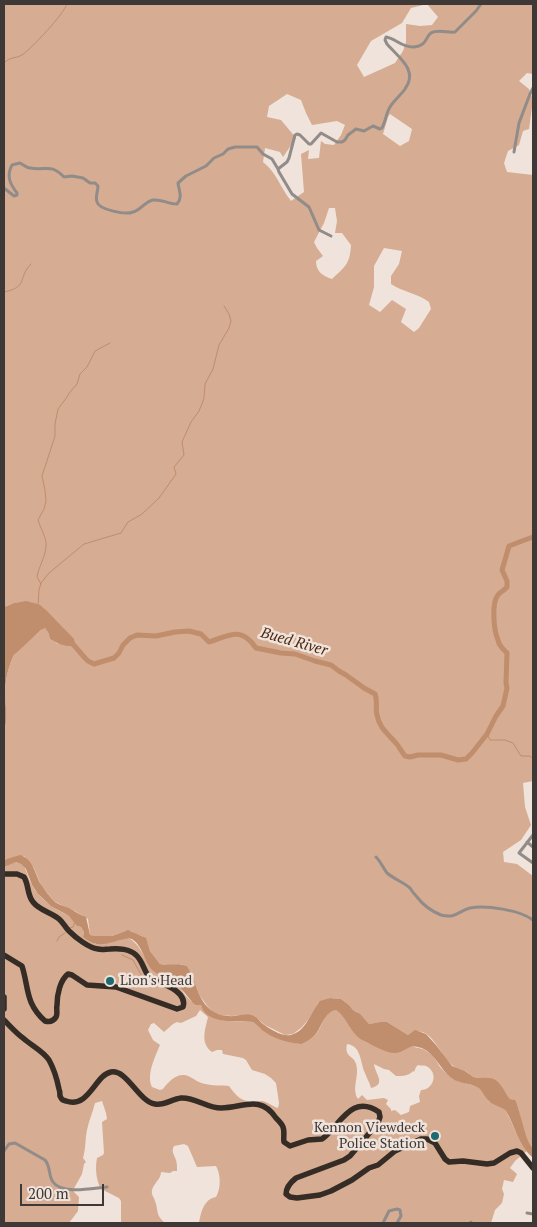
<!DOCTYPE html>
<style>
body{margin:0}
#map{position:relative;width:537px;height:1227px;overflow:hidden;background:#efe3db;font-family:"PT Serif",serif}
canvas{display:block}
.frame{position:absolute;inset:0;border:5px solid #3e3936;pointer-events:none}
.scale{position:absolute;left:20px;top:1184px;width:84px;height:22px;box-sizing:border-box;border:2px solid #3e3936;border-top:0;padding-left:6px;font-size:15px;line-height:18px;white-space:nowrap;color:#3e3936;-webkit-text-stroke:4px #efe3db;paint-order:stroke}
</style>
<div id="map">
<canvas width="537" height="1227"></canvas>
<div class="frame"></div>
<div class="scale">200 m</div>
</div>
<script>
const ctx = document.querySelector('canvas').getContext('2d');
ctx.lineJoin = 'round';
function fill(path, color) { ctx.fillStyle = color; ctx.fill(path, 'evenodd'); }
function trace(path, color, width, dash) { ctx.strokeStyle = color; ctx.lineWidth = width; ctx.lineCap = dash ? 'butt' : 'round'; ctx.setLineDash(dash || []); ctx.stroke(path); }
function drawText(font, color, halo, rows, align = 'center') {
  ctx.font = font + ' "PT Serif",serif'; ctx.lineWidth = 5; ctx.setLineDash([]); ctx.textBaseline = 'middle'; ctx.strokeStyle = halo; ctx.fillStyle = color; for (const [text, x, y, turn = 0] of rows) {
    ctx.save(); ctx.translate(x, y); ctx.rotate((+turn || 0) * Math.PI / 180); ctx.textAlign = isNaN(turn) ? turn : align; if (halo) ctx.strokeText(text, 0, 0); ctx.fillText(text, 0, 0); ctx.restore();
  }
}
const green = new Path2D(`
 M4 4H533V74L527 73 519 81 529 89 533 100 529 129 523 131 519 145 508 151 504 163 507 172 533 175V781L523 783 525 807 531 825 521 840 503 852 504 862 517 864 533 876V1149C523 1138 521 1119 517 1104L514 1100 510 1099 491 1078 473 1077C470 1076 469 1074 467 1072 462 1069 456 1069 452 1065 438 1054 431 1021 408 1035L387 1022H380L369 1024 357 1012 353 1010 349 1005 341 999 330 998 318 1003 309 1019 301 1028 293 1034 285 1035 265 1025 254 1016 241 1015 232 1016 222 1015 213 1012 208 1007 200 996 187 966 181 964 171 965 160 964 150 951 147 942 142 936 136 934 131 931H125L112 936H97L90 935 88 919 75 911 59 904 54 901 41 885 34 868 24 856 4 860V730C9 719 5 708 5 696 5 685 8 663 15 654 22 645 32 639 41 630L44 628 47 629 50 639 58 644 64 629C44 610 35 593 4 607ZM427 4 438 17 432 25 420 26 406 24V42L403 51 395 63 364 77 357 65 371 41 402 23 411 8ZM287 94 301 100 306 113 312 125 337 121 345 125 341 135 334 145 325 144 321 141 319 158 308 159 309 150 301 154 304 192 291 201C280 187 277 173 263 162L265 148 280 152 283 157 296 138 281 120 267 117 269 106ZM390 114 412 129 409 141 400 146 383 134 388 117ZM329 208H335L337 221 335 233H342L351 245C350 264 345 267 332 279 322 276 316 271 316 261L323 256 317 248 314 242 324 223ZM384 248 402 251 399 264 391 276V284C403 292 417 293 429 302L431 309 419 328 414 332 401 322 406 309 392 300 380 312 369 305 374 287V266Z
 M15 862C25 863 26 871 29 879 35 895 49 905 63 913 65 915 68 914 70 917 73 919 75 924 77 926L81 927 84 932 83 937 96 944 127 938 132 940 138 946 153 970C158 976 166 975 173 977 180 987 189 1005 201 1005 210 1026 235 1020 253 1022L263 1030 271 1035 298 1044C303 1041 312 1039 316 1034 323 1026 324 1011 336 1010L339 1011 364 1041 379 1048 395 1053 409 1047H414L423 1049 433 1055 440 1067 452 1079 478 1087 482 1091 489 1101 503 1108 506 1111 517 1134 527 1151 515 1161 510 1168 517 1174 513 1182 504 1180 502 1189 504 1194 502 1203 495 1210 491 1223H199C201 1212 204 1199 216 1197 221 1188 221 1175 216 1166L197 1167 188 1146 184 1144 174 1146C171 1152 174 1154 176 1160 177 1163 177 1167 177 1171H173L170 1173 161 1172C161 1179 154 1183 152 1190 151 1195 154 1197 155 1201 159 1212 155 1214 165 1223H121V1201L119 1198 101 1189C96 1180 95 1168 97 1158L103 1155 104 1153 102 1122 107 1119 106 1113 102 1101 95 1103C93 1112 89 1120 87 1130 85 1139 86 1148 83 1158L86 1162 84 1164 82 1174 73 1190 74 1192 79 1197 78 1211 69 1223H4V867ZM200 1010 208 1017C205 1030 200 1043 212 1052L217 1050H222L223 1054 243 1058 246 1060 252 1070 265 1074 271 1078 276 1083 279 1103 278 1108C272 1106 268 1102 262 1101 259 1101 256 1102 253 1102 241 1101 236 1096 229 1086 221 1085 213 1086 205 1084 197 1082 196 1080 190 1077 179 1071 170 1080 163 1089L160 1090 152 1087C146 1075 155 1057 160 1045L153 1040 148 1030 151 1024 154 1023 164 1032 173 1024 177 1022 181 1023 196 1016ZM347 1044C362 1046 360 1063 365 1073 367 1079 370 1083 371 1088 387 1084 375 1074 374 1064L384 1069 389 1070 396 1076C403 1076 408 1076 413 1071L414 1072 416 1067 418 1065C421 1066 424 1065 426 1066 435 1070 436 1081 429 1087 427 1089 424 1090 421 1090L419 1096 420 1102 410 1106 409 1112 401 1115 395 1110 391 1111V1109L386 1104 388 1100 384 1098 367 1100 362 1095 358 1099C351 1088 360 1076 356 1064 354 1055 344 1058 347 1044Z`);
const water = new Path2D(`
 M26 601 34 603 40 605 47 611 74 639 75 646C66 647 58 644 50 639L48 632 45 628 41 630 14 655C8 666 5 682 5 694 5 706 9 719 4 730V607L14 603Z
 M20 855C33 859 35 873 40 883 44 889 50 897 55 902 59 905 65 906 69 908 75 911 80 915 86 917L90 935 97 936H112L128 930 146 938 150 951 160 964C169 966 179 962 187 966 199 986 198 1013 228 1016 237 1017 246 1012 254 1016 258 1018 260 1022 263 1024 270 1029 282 1037 291 1035 307 1031 311 1011 320 1001L330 998 341 999 349 1005 353 1010 360 1014 369 1024 380 1022H387L408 1035 415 1030 426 1034 436 1045 452 1066 465 1071 473 1077C478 1078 484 1077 490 1078 500 1079 504 1092 510 1099L515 1100 517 1104 526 1136 529 1143 533 1149V1158C519 1146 515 1126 506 1111 501 1106 494 1106 489 1101 484 1097 483 1090 477 1087 469 1083 458 1083 451 1078 440 1069 436 1054 422 1048 408 1043 407 1051 396 1053 388 1054 372 1045 364 1041 350 1034 348 1018 336 1010 324 1012 322 1027 315 1035 311 1039 306 1042 301 1044 288 1043 272 1038 262 1030 259 1027 256 1024 253 1022 237 1020 207 1026 201 1005H196L193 1003 184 992 175 983 173 977C168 976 162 976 158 974 144 968 145 947 132 939 125 936 107 946 97 944 92 943 87 940 83 937L84 932 81 927 77 926 69 916 51 906 38 894 32 885 26 869 21 864 16 862 4 867V860Z`);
const stream = new Path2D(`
 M4 63C11 56 15 59 22 55 32 48 64 14 67 4
 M4 292C29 287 17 278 31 264
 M41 584 37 577C39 565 47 555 46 542 45 535 40 527 38 520L44 509 46 501 45 490 42 476 55 436V424L58 409 67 397 70 392 77 384 80 374 87 367 95 351 110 343
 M38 606 39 590 41 583 49 573 84 544 121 533 128 522 142 514 159 498 176 474 174 467 184 455 182 442 191 422 199 411 202 404 204 398 205 384 213 369 219 345 229 328 231 321 229 314 224 306
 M487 734 490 740H505L513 743 521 756H530L533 759
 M70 928 73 927 75 922
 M57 941 59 937 65 933
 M122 955 133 960 143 978 150 984 156 987`);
const river = new Path2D(`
 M72 643 85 658 88 661 94 664 114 658 119 653 123 645 130 638 137 635 156 636 175 632 189 631 201 634 209 642C230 635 241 626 256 648L281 653 295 654 315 661 331 665 339 671 346 675 364 688 375 694C378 701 375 708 377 715 379 727 387 733 395 742 399 746 401 751 405 756L410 757 418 755H441L458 760 466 759 472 753 487 734 496 716 503 706 507 688 506 683 507 653C503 649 499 646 498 640 494 631 491 603 498 595 500 592 504 591 507 587V581L502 570 509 546 522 541 533 537`);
const street = new Path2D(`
 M514 152 519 123 530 94 533 88
 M4 188 14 196 17 195V193C10 184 6 176 12 165L20 163C24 165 26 168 30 168 47 171 50 163 64 177L72 176 83 178 90 183H95L98 186C98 191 95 197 97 202 99 210 126 215 133 212 141 210 144 202 153 200 162 199 168 204 177 204 183 197 179 191 178 183L186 176 206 166 214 158 223 154 228 149 235 147H257L263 154 272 159 278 169
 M331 236 319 230 309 207 292 194 279 172 278 169 287 162 289 158 295 135 297 134 300 135 309 144H311L321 133 337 142H342L345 140 348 135 356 129 364 131 373 126 380 129 382 128C386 121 386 113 390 107 394 100 401 95 405 89 419 70 398 57 387 44L385 40 386 37C395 38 402 48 414 47 428 45 425 37 431 33 438 29 448 33 455 32L476 11 481 4
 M533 835 519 853 533 863
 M527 842 533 847
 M376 857C381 862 383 868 387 873 394 879 403 882 410 888 412 891 414 894 417 897 423 905 431 911 441 915 456 919 458 911 470 908 486 905 520 910 533 920
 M4 1151 9 1144 15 1143 45 1160C51 1167 48 1175 53 1182 62 1195 93 1188 107 1187
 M527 1213 533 1214
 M383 1223 389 1211 397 1209 400 1210 401 1216 397 1223
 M470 1223 471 1222`);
const highway = new Path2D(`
 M4 874H17L24 877C29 885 27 895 33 902 40 911 51 912 59 919 63 922 65 927 69 931 76 938 89 948 98 949 102 950 106 949 110 949 118 948 130 949 136 955 143 961 144 972 150 978 161 983 188 991 183 1007L177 1009 116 987 87 985 72 975 68 974C60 980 57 995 57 1005 56 1009 58 1014 56 1017 53 1022 49 1022 45 1021 25 1003 29 988 22 966L4 955
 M4 997V1009
 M4 1020C10 1026 16 1033 23 1038 32 1046 43 1051 49 1060 54 1069 57 1079 59 1089 60 1091 60 1094 60 1096 62 1100 62 1100 66 1101 89 1109 95 1075 111 1072 127 1069 138 1101 155 1104 164 1106 172 1099 181 1098 195 1097 207 1108 221 1108 243 1108 260 1094 276 1118 278 1120 282 1124 283 1127 285 1132 283 1137 284 1142L290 1146 308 1140 322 1139C340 1126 351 1093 379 1112L380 1117 378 1123 350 1156 344 1160 296 1178C291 1182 286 1187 286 1194L290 1197 297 1198 320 1195 331 1191 352 1180 369 1168 378 1165 395 1151 421 1139H427L435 1143 445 1159 449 1162 463 1161 487 1164 494 1163 510 1153 517 1151 521 1153 533 1168`);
const markers = [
 [110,981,5,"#1f6a71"],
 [435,1136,5,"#1f6a71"]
];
const poiNames = [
 ["Lion's Head",120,981],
 ["Kennon Viewdeck",425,1128,"right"],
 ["Police Station",425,1144,"right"]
];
const waterNames = [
 ["Bued River",294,642,16]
];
fill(green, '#d6ac92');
fill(water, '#c08d6d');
trace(stream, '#c08d6d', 1);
trace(river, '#c08d6d', 5);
trace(street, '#918c89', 3);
trace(highway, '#352c26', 5.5);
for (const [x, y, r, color] of markers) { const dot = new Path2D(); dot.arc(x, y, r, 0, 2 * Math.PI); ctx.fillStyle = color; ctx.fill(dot); trace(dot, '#efe3db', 2); }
drawText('14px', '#3e3936', '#efe3db', poiNames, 'left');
drawText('italic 15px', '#4c2910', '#efe3db', waterNames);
</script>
